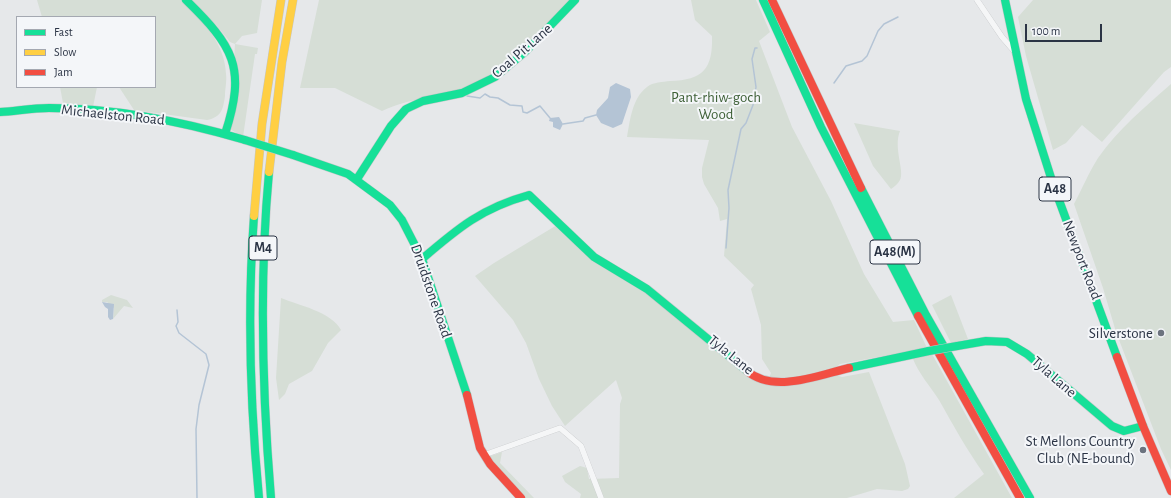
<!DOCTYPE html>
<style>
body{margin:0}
#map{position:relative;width:1171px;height:498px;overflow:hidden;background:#e6e8ea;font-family:"Alegreya Sans",sans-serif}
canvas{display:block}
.legend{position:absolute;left:16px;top:16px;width:140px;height:72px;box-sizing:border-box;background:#f4f6f9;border:1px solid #a4a8b1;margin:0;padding:5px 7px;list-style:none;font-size:12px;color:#2b3445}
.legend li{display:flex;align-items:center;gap:8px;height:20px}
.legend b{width:20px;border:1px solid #a4a8b1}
.scale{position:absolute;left:1025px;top:24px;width:77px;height:18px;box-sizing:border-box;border:2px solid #2b3445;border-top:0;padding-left:5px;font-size:12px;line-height:14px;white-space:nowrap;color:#2b3445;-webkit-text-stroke:3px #f4f6f9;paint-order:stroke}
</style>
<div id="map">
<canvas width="1171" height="498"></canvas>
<ul class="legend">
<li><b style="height:5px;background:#16e098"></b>Fast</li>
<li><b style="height:5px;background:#ffcf43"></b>Slow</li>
<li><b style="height:5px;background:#f24e42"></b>Jam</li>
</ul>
<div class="scale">100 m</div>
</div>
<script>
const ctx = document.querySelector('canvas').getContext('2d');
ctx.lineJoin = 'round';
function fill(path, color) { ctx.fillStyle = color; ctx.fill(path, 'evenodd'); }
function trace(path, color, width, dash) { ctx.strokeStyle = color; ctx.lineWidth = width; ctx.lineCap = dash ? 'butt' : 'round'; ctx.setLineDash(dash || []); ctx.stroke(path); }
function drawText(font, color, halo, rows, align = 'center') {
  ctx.font = font + ' "Alegreya Sans",sans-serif'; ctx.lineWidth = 4; ctx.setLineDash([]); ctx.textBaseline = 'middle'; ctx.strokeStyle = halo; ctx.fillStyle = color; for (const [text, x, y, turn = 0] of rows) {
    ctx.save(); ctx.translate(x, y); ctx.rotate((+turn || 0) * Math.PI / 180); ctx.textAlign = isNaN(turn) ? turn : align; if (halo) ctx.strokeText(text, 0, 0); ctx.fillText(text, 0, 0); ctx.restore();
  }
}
const green = new Path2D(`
 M37 0H182C202 20 225 43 226 74 227 81 225 89 225 96 223 109 222 117 207 120L134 110 119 87H155V17H42Z
 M189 0H262L257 33 242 36 235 44 258 48 257 54H255L243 137 230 129 235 44 230 42 218 27Z
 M319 0H572C536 36 503 76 453 92 445 95 437 95 429 97 413 100 397 104 382 111L335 88H300Z
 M691 0H756L770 32 759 41 792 127 831 201 864 274 893 322 914 320 927 348 840 364 835 368 798 377 769 378 771 373 762 359 761 325 751 289 754 285 724 256 727 219 720 221 718 208 704 184 702 177V168L709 140 627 137C630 121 632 98 647 87 653 82 663 82 670 81 703 80 713 69 712 36L695 20Z
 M1033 0H1171V67L1164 72 1102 142 1082 125 1066 143 1053 150 1026 56 1018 17Z
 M1171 84V470L1161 449 1116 332 1103 288 1074 204C1082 189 1089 172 1098 158 1118 129 1145 107 1171 84Z
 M60 87H97L93 107 63 103Z
 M854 123 900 131C893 148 905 171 900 180 898 184 894 187 891 189L873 166Z
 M557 225 762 383 835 375 842 377 869 372 905 464 910 486 908 489 902 491 877 489 847 498H580L581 494 565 482 562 476 580 466 587 468 589 479 619 478 620 404 622 398 616 380 565 426 552 406 539 379 526 343 513 320 475 276 494 263Z
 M111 295 127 300 133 308 124 306 113 319 114 308 107 302H102V300Z
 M951 295 968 339 951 343 932 305Z
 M281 298C298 305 332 312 341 330L328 343 312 371 289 384 285 394 279 400 276 378Z
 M932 354 1012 498H954L984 474C967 450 953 425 939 400 930 386 919 374 913 359Z
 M502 452 500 463 534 498H525L488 457Z`);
const water = new Path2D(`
 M616 83 630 89 631 97 622 124 613 128 601 123 596 115 597 110 608 98 610 87Z
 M559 117 563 124 560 130 553 127V122L549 121 550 118Z
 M102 302 114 304 113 319 110 320 108 317V309L105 307Z`);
const stream = new Path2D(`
 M834 83 846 66 862 61 867 56 878 31 884 24 898 17
 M467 96 480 98 485 94 490 97 498 98 510 105 522 106 523 112 527 113 540 106 550 118
 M563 124 583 121 585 118 596 115
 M726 248 729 208 728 190 741 129 746 123 753 105 756 87 752 59 755 48H757
 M177 310 178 322 176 326 179 333 206 354 209 365 199 405 196 429 197 498`);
const street = new Path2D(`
 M977 0 1002 37 1015 52
 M484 455 560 428 581 446 601 498`);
const fast = new Path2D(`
 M186 0C233 46 247 67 225 134
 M763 0 821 127 918 316
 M1005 0 1026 99 1053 184 1117 357
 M0 112C16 111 33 108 49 108 116 108 181 121 245 140
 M293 155 348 174 390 205 402 220 422 259 467 395
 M269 172C259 281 262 390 271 498
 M357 179 391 126 406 109 423 101 462 93 495 77 526 51 575 0
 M861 188 926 315 1030 498
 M254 216C247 311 250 404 259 498
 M422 259C458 228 482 208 529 195L594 257 647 289 747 371
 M957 346 986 341 1007 342 1027 354 1112 426 1124 431 1143 426
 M849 368 929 351`);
const slow = new Path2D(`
 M269 172 282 62 293 0
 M254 216 262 124 281 0`);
const jam = new Path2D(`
 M772 0 861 188
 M918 316 1020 498
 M1117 357 1143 426 1171 491
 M747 371C774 394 819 375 849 368
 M467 395 480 448 490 464 521 498`);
const fastBridge = new Path2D(`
 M245 140 293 155
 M929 351 957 346`);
const markers = [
 [1161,333,4,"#6c737f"],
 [1143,450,4,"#6c737f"]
];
const shields = [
 [1055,189,32],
 [263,248,28],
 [895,252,50]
];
const shieldNames = [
 ["A48",1055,189],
 ["M4",263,248],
 ["A48(M)",895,252]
];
const streetNames = [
 ["Coal Pit Lane",522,51,-41],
 ["Michaelston Road",113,115,6],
 ["Newport Road",1082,260,69],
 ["Druidstone Road",431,291,71],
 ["Tyla Lane",731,355,39],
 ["Tyla Lane",1054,377,41]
];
const parkNames = [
 ["Pant-rhiw-goch",716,97],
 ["Wood",716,114]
];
const poiNames = [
 ["Silverstone",1153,333],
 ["St Mellons Country",1135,441],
 ["Club (NE-bound)",1135,458]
];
fill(green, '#d6ded6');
fill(water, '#b4c4d5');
trace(stream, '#b4c4d5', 1.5);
trace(street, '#c4c6c8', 6);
trace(fast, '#c4c6c8', 9);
trace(slow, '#c4c6c8', 9);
trace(jam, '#c4c6c8', 9);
trace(street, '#f5f6f7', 5.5);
trace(fast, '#16e098', 8);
trace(slow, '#ffcf43', 8);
trace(jam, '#f24e42', 8);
trace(fastBridge, '#c4c6c8', 9, []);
trace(fastBridge, '#16e098', 8);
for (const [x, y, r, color] of markers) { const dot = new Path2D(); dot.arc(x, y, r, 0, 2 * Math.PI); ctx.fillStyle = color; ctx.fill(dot); trace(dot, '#f4f6f9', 1.5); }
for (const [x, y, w] of shields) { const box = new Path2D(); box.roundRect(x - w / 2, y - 12, w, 24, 3); ctx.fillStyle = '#f4f6f9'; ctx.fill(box); trace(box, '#2b3445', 1); }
drawText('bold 14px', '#2b3445', null, shieldNames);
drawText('15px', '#2b3445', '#f4f6f9', streetNames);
drawText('15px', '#3f6138', '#f4f6f9', parkNames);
drawText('15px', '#2b3445', '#f4f6f9', poiNames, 'right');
</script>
